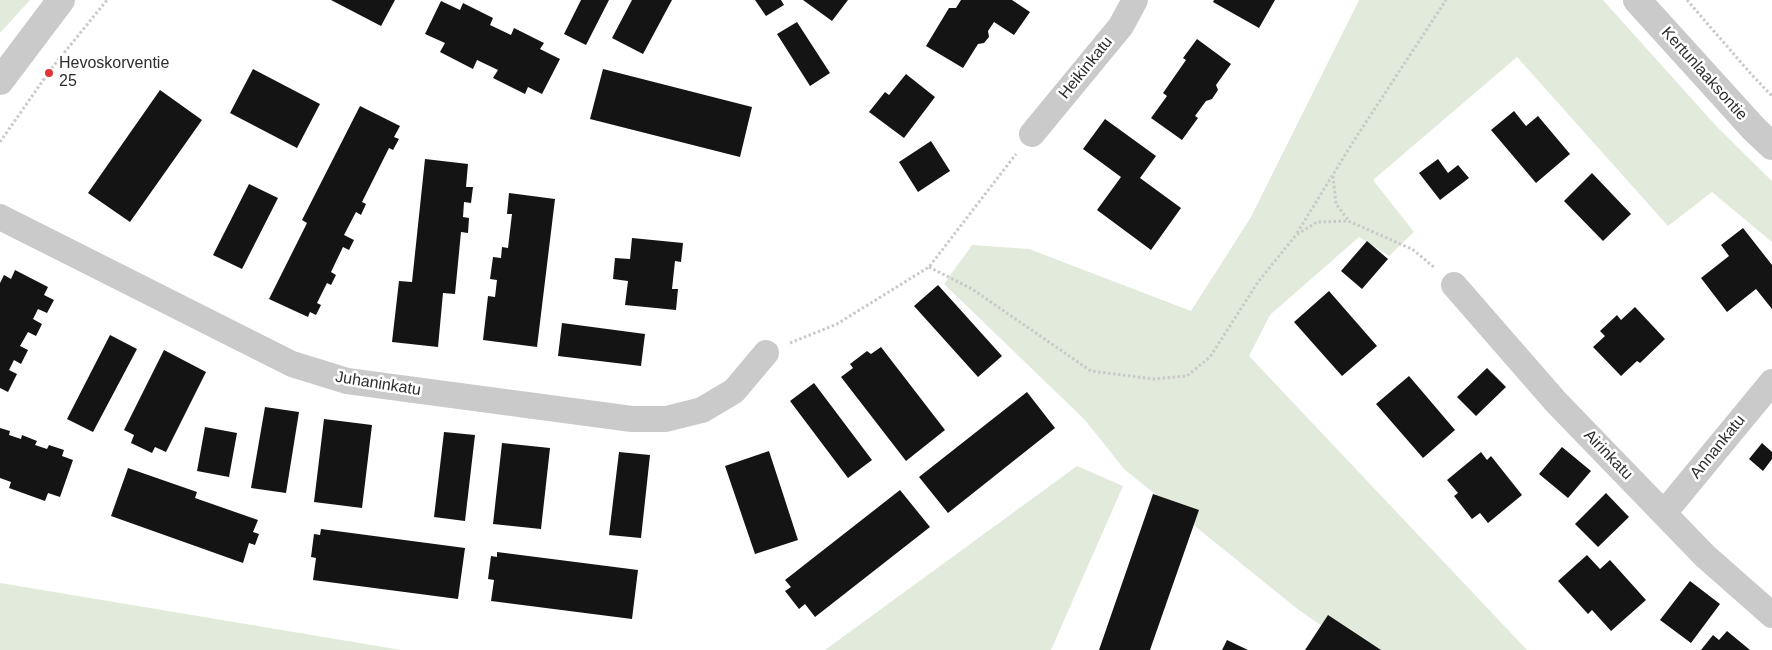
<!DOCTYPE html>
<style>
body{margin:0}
canvas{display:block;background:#fff}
</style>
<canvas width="1772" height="650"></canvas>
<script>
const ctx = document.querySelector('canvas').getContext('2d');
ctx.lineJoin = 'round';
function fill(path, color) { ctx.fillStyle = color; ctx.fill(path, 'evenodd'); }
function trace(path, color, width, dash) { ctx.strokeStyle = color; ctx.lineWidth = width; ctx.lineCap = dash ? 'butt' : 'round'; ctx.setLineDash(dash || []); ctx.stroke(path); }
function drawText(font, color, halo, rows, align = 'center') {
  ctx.font = font + ' Arial,sans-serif'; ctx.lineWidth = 5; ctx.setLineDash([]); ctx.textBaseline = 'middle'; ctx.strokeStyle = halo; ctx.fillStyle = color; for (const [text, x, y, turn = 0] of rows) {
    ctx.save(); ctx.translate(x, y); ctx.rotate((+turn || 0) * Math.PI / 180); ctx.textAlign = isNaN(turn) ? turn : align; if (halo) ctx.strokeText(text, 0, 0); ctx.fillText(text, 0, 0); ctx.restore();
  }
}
const green = new Path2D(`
 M0 0H30L0 33Z
 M1359 0H1603L1717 127 1772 181V242L1712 192 1668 226 1517 57 1373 180 1414 232 1389 256 1359 237 1270 315 1249 356 1527 650H1357L1300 611 1124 469 1085 420 944 284 972 245 1029 249 1191 311 1251 217Z
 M1077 466 1123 486 1051 650H825Z
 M0 583 401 650H0Z`);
const building = new Path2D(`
 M331 0H395L381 26Z
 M581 0H609L586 45 564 34Z
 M632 0H672L643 54 612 38Z
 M755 0H781L784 5 766 16Z
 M803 0H848L832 21Z
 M961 0H1012L1030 12 1014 35 994 22 988 31 989 37 984 43 978 44 963 68 926 46 949 8H956Z
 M1214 0H1275L1259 28 1213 2Z
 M441 1 460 10 463 3 493 18 490 25 511 35 514 28 544 43 540 49 560 59 542 94 528 87 525 94 493 78 498 70 477 60 473 69 440 52 445 43 425 34Z
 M797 22 830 73 810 86 777 34Z
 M1197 39 1231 64 1216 85 1218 90 1212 99 1206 101 1195 116 1198 118 1182 140 1151 118 1167 96 1163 93 1186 60 1183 58Z
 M253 69 320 104 297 148 230 113Z
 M603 69 752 107 740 157 590 119Z
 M906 74 935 97 904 138 869 112 885 92 889 95Z
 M160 90 202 120 130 222 88 193Z
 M360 106 400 126 394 137 399 139 393 150 389 148 362 202 366 204 361 215 356 212 344 235 354 240 349 250 343 247 331 272 336 275 331 285 327 283 317 303 321 305 316 315 310 312 308 317 269 299 307 223 302 220Z
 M1514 111 1526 126 1538 116 1570 154 1536 183 1491 130Z
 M1105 119 1156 156 1140 178 1181 208 1151 250 1097 210 1121 177 1083 149Z
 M931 141 950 171 918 192 899 162Z
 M425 159 468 164 466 187H473L471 203 464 202 463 217 469 218 468 233 461 232 455 294 443 293 438 347 392 342 399 281 412 282Z
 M1438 159 1448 173 1458 165 1469 178 1440 200 1419 173Z
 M1592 173 1631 214 1603 241 1564 201Z
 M249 184 278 198 242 269 213 255Z
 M509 193 555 199 537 347 483 340 488 296 495 297 497 280 490 279 493 257 501 258 502 247 508 248 512 214H507Z
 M1743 228 1772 265V309L1756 289 1727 312 1701 278 1729 256 1721 245Z
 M632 238 683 243 681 262 675 261 672 289H678L676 310 625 305 628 281 613 279 615 258 630 259Z
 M1367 241 1388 259 1362 289 1341 271Z
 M15 270 48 287 44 295 54 300 47 313 38 309 33 319 42 324 36 336 28 332 20 346 28 350 21 364 14 360 9 370 17 374 8 392 0 388V283L4 275 11 279Z
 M938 285 1002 356 978 377 914 306Z
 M1329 291 1377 346 1342 376 1294 322Z
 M1635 307 1665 339 1640 363 1637 361 1621 376 1593 347 1605 336 1600 331 1617 315 1621 320Z
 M562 323 645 334 641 366 558 356Z
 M110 335 137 349 93 432 67 419Z
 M881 347 945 430 906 461 841 377 853 368 850 364 867 351 871 354Z
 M164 350 206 372 166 452 155 447 152 453 131 443 134 435 124 430Z
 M1487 368 1506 387 1476 416 1457 397Z
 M1409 376 1455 430 1423 458 1376 404Z
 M814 383 872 460 848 478 790 401Z
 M1027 392 1055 428 948 513 919 477Z
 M265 407 299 412 286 493 251 488Z
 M324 419 372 425 362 508 314 502Z
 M205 427 237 433 229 477 197 471Z
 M0 428 10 431 9 435 21 439 22 435 37 441 35 445 47 449 49 445 64 450 62 456 73 460 60 497 48 493 45 501 9 488 11 482 0 478Z
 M444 432 475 435 465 521 434 517Z
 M502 443 550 448 541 529 493 524Z
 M1762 443 1772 452V459L1763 471 1749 459Z
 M1562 447 1591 471 1568 498 1539 474Z
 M769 451 798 540 755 554 725 466Z
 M619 452 650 455 641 538 609 535Z
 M1481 452 1487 460 1491 456 1522 495 1488 523 1480 513 1472 519 1454 496 1458 493 1447 480Z
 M128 468 197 492 195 498 258 520 253 532 259 534 255 545 249 543 243 563 111 516Z
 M900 490 930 527 815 617 805 604 799 609 785 591 791 587 785 580Z
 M1606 493 1629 517 1598 547 1575 524Z
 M1153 494 1199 510 1150 650H1099Z
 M321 529 465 548 458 599 313 580 316 558 311 557 314 534 320 535Z
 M497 552 638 570 632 619 491 601 494 580 488 579 491 556 497 557Z
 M1587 555 1600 569 1610 560 1646 600 1611 631 1592 610 1588 614 1558 581Z
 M1690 581 1720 604 1691 643 1660 620Z
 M1328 615 1381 650H1305Z
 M1727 631 1750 650H1701L1713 635 1719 640Z
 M1227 640 1248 650H1222Z`);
const path = new Path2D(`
 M1687 0 1751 74 1772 96
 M0 142 51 69 107 0
 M1333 176 1336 204 1348 220
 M1297 233 1353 142 1446 0
 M929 267 972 289 1091 371 1154 379 1187 376 1210 357 1258 282 1296 235 1317 222 1348 221 1412 249 1435 268
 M790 343 837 324 929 267 1016 154`);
const minor = new Path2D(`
 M1032 134 1121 26 1135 0
 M0 217 292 364 347 381 632 419H666L702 410 734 391 766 353
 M1454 285 1556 402 1705 556 1772 615
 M1664 513 1772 382`);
const tertiary = new Path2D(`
 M1637 0 1754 129 1772 146
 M0 81 61 0`);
const markers = [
 [49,73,5,"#df3834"]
];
const poiNames = [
 ["Hevoskorventie",59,64],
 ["25",59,82]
];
const streetNames = [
 ["Heikinkatu",1086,68,-51],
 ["Kertunlaaksontie",1704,74,48],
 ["Juhaninkatu",378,384,9],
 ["Annankatu",1718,447,-51],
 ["Airinkatu",1608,455,46]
];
fill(green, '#e2eadb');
fill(building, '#141414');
trace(path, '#cacaca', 3, [2.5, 2.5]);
trace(minor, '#cacaca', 26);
trace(tertiary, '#cacaca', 28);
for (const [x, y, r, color] of markers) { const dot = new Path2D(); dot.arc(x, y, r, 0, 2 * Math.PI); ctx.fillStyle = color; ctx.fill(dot); trace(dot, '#fff', 2); }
drawText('16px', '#2d2d2d', '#fff', poiNames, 'left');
drawText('16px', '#2d2d2d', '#fff', streetNames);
</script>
